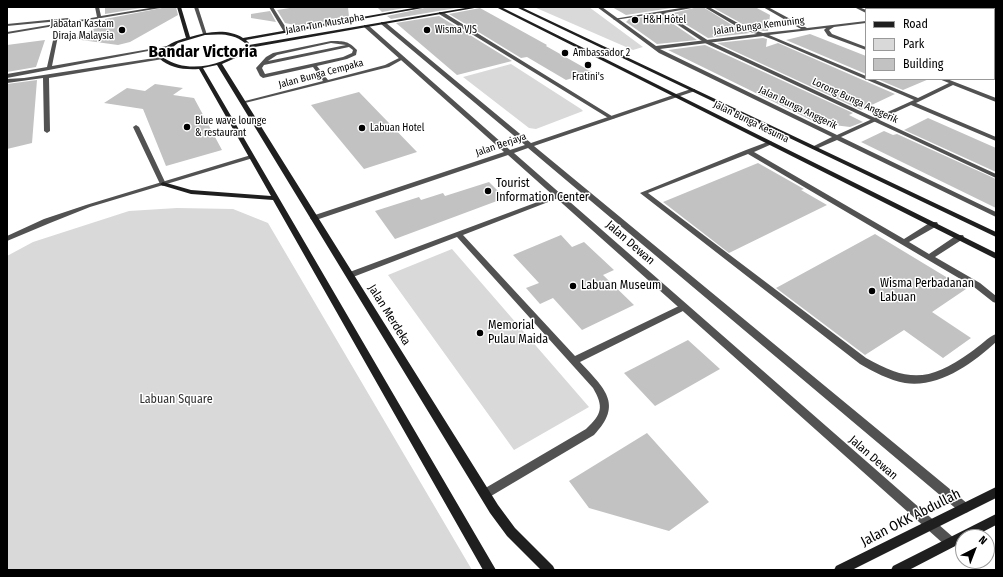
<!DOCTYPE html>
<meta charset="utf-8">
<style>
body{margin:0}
#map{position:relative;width:1003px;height:577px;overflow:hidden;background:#fff;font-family:"Fira Sans Condensed",sans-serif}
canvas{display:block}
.frame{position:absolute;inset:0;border:8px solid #000;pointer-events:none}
.legend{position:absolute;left:865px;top:8px;width:130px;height:72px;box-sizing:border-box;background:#fff;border:1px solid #999;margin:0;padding:5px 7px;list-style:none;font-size:12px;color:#000}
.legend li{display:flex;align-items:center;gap:8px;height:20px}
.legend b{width:20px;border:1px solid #999}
.north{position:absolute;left:955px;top:529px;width:40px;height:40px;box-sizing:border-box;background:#fff;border:1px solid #999;border-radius:50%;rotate:42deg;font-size:11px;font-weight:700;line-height:16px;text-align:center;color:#000}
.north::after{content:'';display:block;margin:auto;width:14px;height:18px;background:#000;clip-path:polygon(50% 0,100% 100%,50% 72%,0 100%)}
</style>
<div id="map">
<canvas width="1003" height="577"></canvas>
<div class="frame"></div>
<ul class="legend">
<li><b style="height:5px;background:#1f1f1f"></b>Road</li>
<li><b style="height:11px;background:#d9d9d9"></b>Park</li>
<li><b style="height:11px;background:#c2c2c2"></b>Building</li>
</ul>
<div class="north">N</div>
</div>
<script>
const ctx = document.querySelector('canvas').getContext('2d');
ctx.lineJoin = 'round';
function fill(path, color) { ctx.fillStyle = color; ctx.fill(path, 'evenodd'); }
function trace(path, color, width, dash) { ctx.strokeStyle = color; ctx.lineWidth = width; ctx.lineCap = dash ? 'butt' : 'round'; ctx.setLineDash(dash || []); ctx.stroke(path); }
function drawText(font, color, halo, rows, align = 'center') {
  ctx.font = font + ' "Fira Sans Condensed",sans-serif'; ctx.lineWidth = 3; ctx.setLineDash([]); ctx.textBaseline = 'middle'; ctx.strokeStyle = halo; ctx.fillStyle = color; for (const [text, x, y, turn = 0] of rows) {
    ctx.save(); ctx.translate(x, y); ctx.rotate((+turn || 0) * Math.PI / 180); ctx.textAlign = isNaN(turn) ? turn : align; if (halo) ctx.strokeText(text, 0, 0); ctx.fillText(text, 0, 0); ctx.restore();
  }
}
const green = new Path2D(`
 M534 7H589L643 47 633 50Z
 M511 64 581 109 583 111 536 129 529 128 463 77Z
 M177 208 233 209 268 223 472 570H7V256L33 242 129 211Z
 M452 249 589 407 514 450 388 275Z`);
const building = new Path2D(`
 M105 7H147L105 14Z
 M167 7H176L178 15 130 42 118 45 74 39 105 23V19Z
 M296 7H348L349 17 300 26 285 23 277 10Z
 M377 7H410L382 12Z
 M429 7H462L391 19 387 16Z
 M612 7H678L626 15Z
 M698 7H703L740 30 750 33 708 38 669 14Z
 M712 7H755L770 15 768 31H763L746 26Z
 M480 8 547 45 546 46 592 72 566 80 527 57 521 58 449 14Z
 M270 11 276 22 251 18V14Z
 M660 15 697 40 657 44 626 22 629 19Z
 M439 16 512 61 457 75 396 23Z
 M810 34 866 56V74L786 40Z
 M763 38 767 39 766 47 778 43 895 94 861 110 717 43Z
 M45 40 36 67 7 72V45Z
 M705 45 853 113 849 115 863 122 850 127 817 123 668 50Z
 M877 79H929L903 90Z
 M37 80 32 143 7 149V84Z
 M155 84 183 88 173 95 194 98 222 150 166 166 143 109 104 103 127 88 145 91Z
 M359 92 417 152 364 169 311 105Z
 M928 118 996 148V172L904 130Z
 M884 131 893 135 897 134 996 179V208L861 142Z
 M758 163 804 189 801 190 827 205 729 253 663 202Z
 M489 182 505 198 395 239 375 211 419 197 421 200 443 193 445 196Z
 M875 234 966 289 932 312 971 338 943 358 904 330 865 355 776 288Z
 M561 235 572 247 584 242 614 270 603 275 634 305 582 330 553 298 540 304 526 288 539 283 513 255Z
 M688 340 720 369 655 406 624 373Z
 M647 433 709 502 669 531 589 508 569 481Z`);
const path = new Path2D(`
 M994 58 996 57`);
const lane = new Path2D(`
 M95 7H99L101 16 156 7H166L7 34V32L97 17Z
 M269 7H273L288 31V32H284Z
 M687 7H697L665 13 709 41 996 174V178L705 43 660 13 615 20 613 19Z
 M854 7H859L866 10V13Z
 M439 12H443L615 118 610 119 439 14Z
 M68 18 70 19V20L7 26V24Z
 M56 35 58 36 52 66 167 46 169 47 7 78V74L47 67 54 36Z
 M331 41C345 41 348 41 357 50L356 55 347 59 317 66 328 80 385 65 401 57 405 58 389 67 241 104V102L323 81 313 67 263 78 260 76 256 68 266 57 273 53ZM331 43 346 45 268 61 277 55ZM349 47 353 50 352 53 343 57 265 74 262 68 264 65Z
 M161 57H163V59L49 78 50 131 47 133 44 131 43 78 7 83V79L24 78Z
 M136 125 139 127 166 184 165 185 163 186 160 184 133 127Z
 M770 141 772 142V144L754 152 904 239 931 222H937L938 224 937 226 909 242 929 254 957 235H963L964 237 963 239 935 257 980 283 996 296V303L993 302 974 287 748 154 648 193 866 358C910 383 930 381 971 352 979 347 989 336 996 334V342C972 364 939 388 905 383 889 380 874 372 860 364L640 193 746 150Z
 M559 194 561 195V197L463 235 575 356 681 305H687L688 307 687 309 580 362C604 388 624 404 594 435L486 499 482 498 481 494 482 490 586 429C602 414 604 407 593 388L457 237 353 277 350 278 346 275 347 273Z`);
const street = new Path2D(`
 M194 7H198L207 35 203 34Z
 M597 7H602L656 46 757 34 741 29 704 7H709L745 27 763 33 801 29 763 7H768L807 28 866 21V23L834 27 829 30 832 34 866 47V50L828 36 824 30 826 28 769 35 866 76V79H873L918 98 949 83 939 79H947L996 98V102L953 85 916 103 996 137V141L911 105 841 137 996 212V217L837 140 816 149H812V147L832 137 659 53ZM763 36 774 40 914 100 837 135 660 49Z
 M994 10H996V12H994Z
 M381 22H385L531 143 691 89H695V91L534 146 968 504 969 508 968 512 964 513 960 512 528 148 514 153 954 538 956 542 954 546 950 548 946 546 508 155 316 220H312L310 218 312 216 504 152 364 27V25H368L510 150 525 145 381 24Z
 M251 155 253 156V158L90 207 50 223 7 241V236L44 219 86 205Z`);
const secondary = new Path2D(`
 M177 7H181L190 37C207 32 227 28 243 38L419 7H428L246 40 249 43V45L471 7H480L249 48 242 55 222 64 498 505 515 528 553 566 555 570H541L507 536 490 513 217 65 203 68 496 570H483L273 200 191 194 161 185 160 184 163 182 191 190 271 196 199 69C184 70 169 68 159 58 161 46 175 41 186 38ZM205 35C220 34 233 33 245 43V47C225 66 187 74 164 58V54L178 43Z
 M496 7H501L996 253V259Z
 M516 7H521L996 232V237Z
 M996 487V498L852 570H834L836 566Z
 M996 514V525L973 537H963V542L909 570H891L893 566Z`);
const markers = [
 [635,20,4,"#000"],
 [122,30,4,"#000"],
 [427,30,4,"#000"],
 [565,53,4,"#000"],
 [588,65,4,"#000"],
 [187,127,4,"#000"],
 [362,128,4,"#000"],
 [488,191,4,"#000"],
 [573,286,4,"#000"],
 [872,291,4,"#000"],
 [480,333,4,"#000"]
];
const farPoinames = [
 ["H&H Hôtel",643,20],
 ["Jabatan Kastam",114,24,"right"],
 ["Diraja Malaysia",114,36,"right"],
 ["Wisma VJS",435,30],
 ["Ambassador 2",573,53],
 ["Fratini's",588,77,"center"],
 ["Blue wave lounge",195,121],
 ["& restaurant",195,133],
 ["Labuan Hotel",370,128]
];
const farStreetnames = [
 ["Jalan Tun Mustapha",325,24,-10],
 ["Jalan Bunga Kemuning",759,26,-7],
 ["Jalan Bunga Cempaka",321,74,-15],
 ["Lorong Bunga Anggerik",855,101,25],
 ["Jalan Bunga Anggerik",798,108,26],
 ["Jalan Bunga Kesuma",751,122,26],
 ["Jalan Berjaya",501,145,-19]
];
const poiNames = [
 ["Tourist",496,184],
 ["Information Center",496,198],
 ["Wisma Perbadanan",880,284],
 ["Labuan",880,298],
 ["Labuan Museum",581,286],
 ["Memorial",488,326],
 ["Pulau Maida",488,340]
];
const streetNames = [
 ["Jalan Dewan",630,243,41],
 ["Jalan Merdeka",389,315,58],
 ["Jalan Dewan",873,458,41]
];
const parkNames = [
 ["Labuan Square",176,400]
];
const nearStreetnames = [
 ["Jalan OKK Abdullah",911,518,-27]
];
const farTownnames = [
 ["Bandar Victoria",203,52]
];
fill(green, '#d9d9d9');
fill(building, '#c2c2c2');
trace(path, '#747474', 1.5, [0.5, 1]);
fill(lane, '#525252');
fill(street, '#525252');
fill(secondary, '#1f1f1f');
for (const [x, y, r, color] of markers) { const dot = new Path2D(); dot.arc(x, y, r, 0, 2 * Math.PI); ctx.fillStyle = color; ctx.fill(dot); trace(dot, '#fff', 1.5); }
drawText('10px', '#000', '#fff', farPoinames, 'left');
drawText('10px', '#000', '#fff', farStreetnames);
drawText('12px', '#000', '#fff', poiNames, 'left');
drawText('12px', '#000', '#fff', streetNames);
drawText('12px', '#303030', '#fff', parkNames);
drawText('14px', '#000', '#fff', nearStreetnames);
drawText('bold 17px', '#000', '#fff', farTownnames);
</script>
